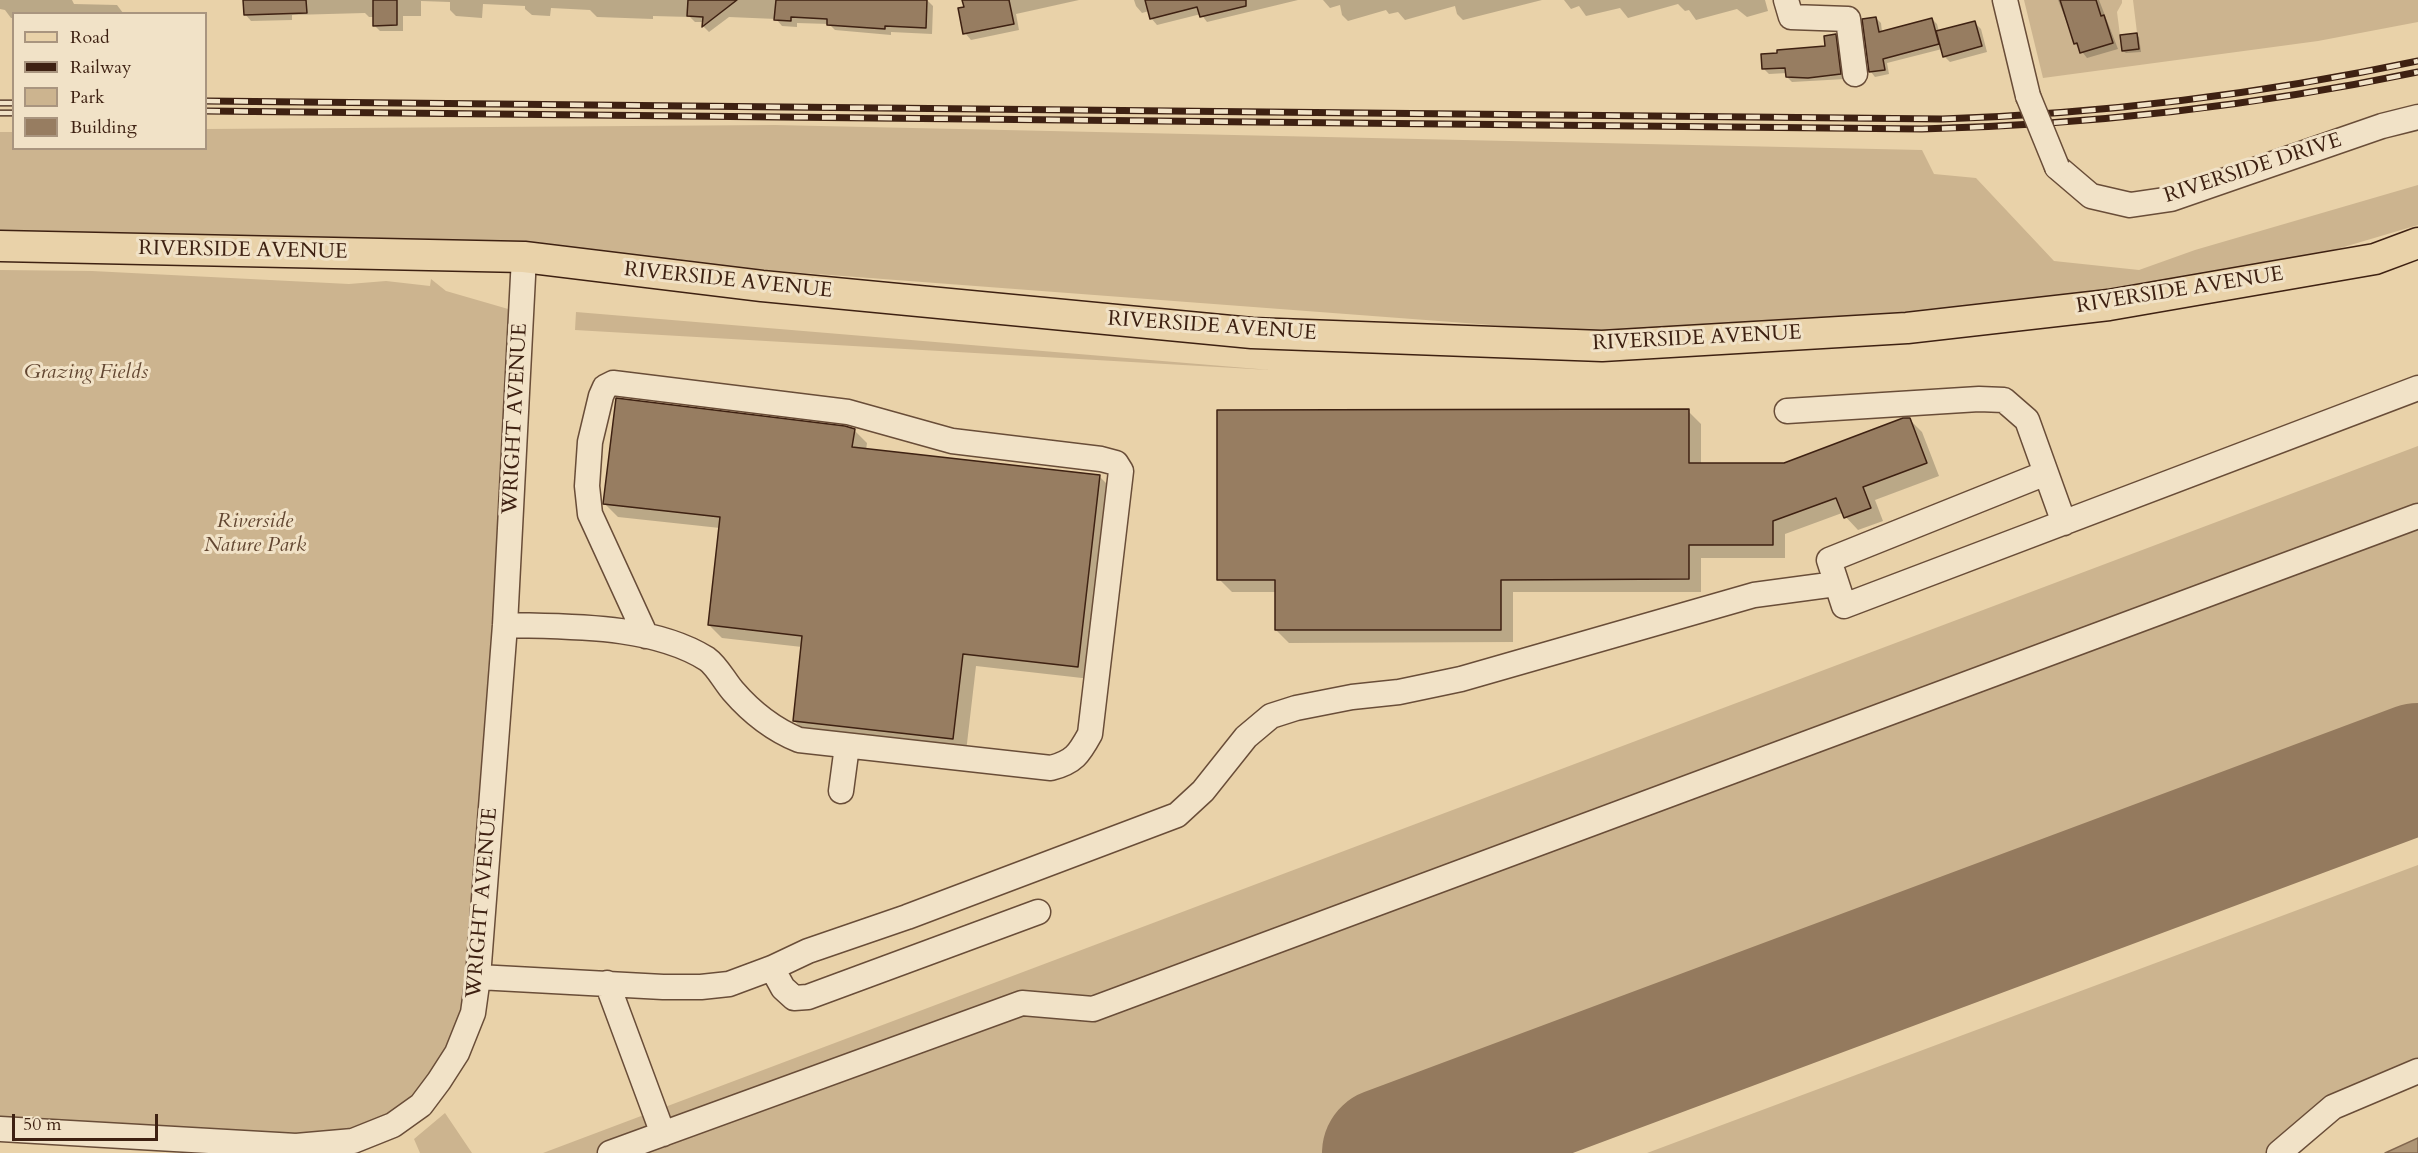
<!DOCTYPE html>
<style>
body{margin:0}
#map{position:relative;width:2418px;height:1153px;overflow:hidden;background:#e9d2a9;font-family:Cardo,serif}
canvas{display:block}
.legend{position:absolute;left:12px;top:12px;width:195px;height:138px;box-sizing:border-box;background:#f1e2c7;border:2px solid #a9957f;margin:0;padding:8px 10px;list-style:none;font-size:18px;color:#3e2112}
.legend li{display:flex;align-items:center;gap:12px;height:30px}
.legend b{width:30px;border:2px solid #a9957f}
.scale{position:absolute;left:12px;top:1114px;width:146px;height:27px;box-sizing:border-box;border:3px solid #3e2112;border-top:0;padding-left:8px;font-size:18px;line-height:21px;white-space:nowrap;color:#3e2112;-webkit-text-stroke:4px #f1e2c7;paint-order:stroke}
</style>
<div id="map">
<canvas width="2418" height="1153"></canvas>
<ul class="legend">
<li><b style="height:8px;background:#e9d2a9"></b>Road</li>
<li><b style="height:8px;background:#3e2112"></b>Railway</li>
<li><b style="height:16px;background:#ccb48f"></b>Park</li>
<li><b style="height:16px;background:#977d61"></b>Building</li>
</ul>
<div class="scale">50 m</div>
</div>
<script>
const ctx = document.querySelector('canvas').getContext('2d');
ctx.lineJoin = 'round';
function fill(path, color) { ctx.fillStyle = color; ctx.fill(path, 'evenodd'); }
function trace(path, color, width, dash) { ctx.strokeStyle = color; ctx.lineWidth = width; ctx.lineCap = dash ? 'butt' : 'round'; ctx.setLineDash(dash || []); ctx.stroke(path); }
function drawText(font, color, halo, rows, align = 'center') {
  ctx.font = font + ' Cardo,serif'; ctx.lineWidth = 6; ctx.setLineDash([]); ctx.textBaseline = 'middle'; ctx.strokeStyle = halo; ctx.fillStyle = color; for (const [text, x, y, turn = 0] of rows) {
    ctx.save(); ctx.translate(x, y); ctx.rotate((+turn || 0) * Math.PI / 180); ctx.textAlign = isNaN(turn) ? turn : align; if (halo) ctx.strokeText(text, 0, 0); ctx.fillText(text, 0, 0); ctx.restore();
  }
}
const green = new Path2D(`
 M2024 0H2122V3L2117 12 2122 51 2139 49 2133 0H2418V22L2318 41 2043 78Z
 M775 125 1922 150 1934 174 1976 178 2054 261 2139 270 2195 250 2418 185V225L2273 268 2129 293 1839 321 1611 334 790 272 540 249 106 233H0V132H13L14 148H206V129Z
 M0 270 92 271 349 284 386 281 430 286 431 279 446 291 522 313 478 977 439 1081 353 1141 0 1129Z
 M576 312 1270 370 575 330Z
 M2418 446V771L1875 970 1843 956 1828 957 1769 980 1745 1017 1385 1153H543Z
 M2418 865V1063L2269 1153H1647Z
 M445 1113 472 1153H420L414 1139Z`);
const water = new Path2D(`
 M2418 1138V1153H2385Z`);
const shadow = new Path2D(`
 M0 0H72L74 4 117 5 123 13 142 14H14V18H11L5 10 0 9Z
 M245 0H927L933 6 932 34 891 32V35L835 30 829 24 797 23V27L782 26 776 19 729 17 709 32 703 26 704 22H695L690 17 653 16V19L597 17 590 10 551 8 550 16 532 15 525 9V6L483 4 482 18 456 16 450 10V2L421 1V16H403V31H380L374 25V17H369L365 13 292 15V20L251 21 245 14Z
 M964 0H1079L1016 14 1019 30 971 40 965 33Z
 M1134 0H1298L1207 22 1201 14 1157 25 1151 18 1149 11 1142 13 1136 6Z
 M1323 0H1542L1463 20 1457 14 1455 6 1405 20 1398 12 1389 14 1386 10 1348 21 1342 15 1340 5 1330 8Z
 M1564 0H1765L1768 11 1747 17 1737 9 1696 20 1689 10 1685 11 1678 4 1628 18 1620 8 1586 16 1579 6 1571 9Z
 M2058 0H2099L2118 49 2087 58 2075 43Z
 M1876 18 1881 23 1882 32 1932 19 1937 24 1939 32 1974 22 1981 29 1987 52 1950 62 1944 56 1942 49 1887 63 1889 74 1875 77 1871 72Z
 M2136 35 2139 37 2141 52 2126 53 2123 51Z
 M1835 36 1840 41 1845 79 1792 82 1787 77V73L1769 74 1764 69 1827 48Z
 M1688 411 1701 424V465H1784L1909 419 1922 432 1939 476 1875 500 1883 521 1858 530 1842 513 1785 534V558H1701V592H1513V642L1289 643 1276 630V592H1232L1219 579Z
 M854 430 867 443 866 450 1099 476 1112 489 1091 679 976 666 966 752 808 734 794 721 802 647 722 638 709 625 720 528 618 517 605 504Z`);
const runway = new Path2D(`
 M1387 1153 2418 768`);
const building = new Path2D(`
 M243 0H306L307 13 244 15Z
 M373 0H397V25L373 26Z
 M688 0H737L702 27 703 17 687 16Z
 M776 0H927L926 28 885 26V29L827 25V19L791 17V21L774 20Z
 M962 0H1009L1014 24 963 34 958 8 964 7Z
 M1145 0H1246V6L1200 17 1197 7 1150 19Z
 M2060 0H2096L2101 16 2104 15 2113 43 2080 53 2077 43 2074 44Z
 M1876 17 1879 32 1932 18 1939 44 1883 59 1885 70 1869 72 1862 19Z
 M1975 21 1982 46 1943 57 1936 31Z
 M2137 33 2139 49 2122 51 2120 35Z
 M1836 34 1841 74 1808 78 1786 77 1785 68 1762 69 1761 54 1777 53V50L1825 46 1824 36Z
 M616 398 845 426 855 429 852 447 1100 475 1078 667 963 654 953 739 793 721 802 636 708 625 720 517 603 504Z
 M1689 409V463H1784L1903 418H1910L1927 463 1863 487 1871 508 1844 518 1836 498 1773 521V545H1689V579L1501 580V630H1275V580H1217V410Z`);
const minor = new Path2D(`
 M1786 0 1791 17 1848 19 1855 74
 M2005 0 2028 96
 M2057 167 2091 196 2130 205 2171 199 2382 126 2418 117
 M1787 411 1979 399 2004 400 2027 420 2064 523
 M2046 473 1829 560 1844 606 2418 388
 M505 625C568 627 651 624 707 659 717 666 725 682 733 691 752 713 772 729 799 740L1051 768C1074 762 1079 754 1090 734L1121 471 1116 463 1101 459 952 441 848 412 613 383 605 387 601 396 590 442 587 486 590 514 646 636
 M841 791 847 746
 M772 968 783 988 794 998 808 997 1038 912
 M478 977 663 987H701L729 984 772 968 808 951 907 917 1177 815 1203 791 1246 737 1271 716 1296 708 1352 697 1399 692 1461 679 1754 595 1836 584
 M607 983 663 1134
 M0 1129 296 1146 353 1141 393 1125 421 1105 439 1081 457 1053 473 1013 478 977 505 625 524 257
 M610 1153 1022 1003 1093 1009 2418 516
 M2279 1153 2333 1107 2418 1071`);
const major = new Path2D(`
 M0 246 524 257 762 286 1252 333 1602 346 1907 328 2109 305 2375 259 2418 243`);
const rail = new Path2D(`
 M206 101 1942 119C2102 114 2262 94 2418 61
 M0 103H14
 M206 111 1922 129C2088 125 2255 106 2418 72
 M0 113H14`);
const minorBridge = new Path2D(`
 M2028 96 2057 167`);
const streetNames = [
 ["RIVERSIDE DRIVE",2253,169,-18],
 ["RIVERSIDE AVENUE",243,251,1],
 ["RIVERSIDE AVENUE",728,281,6],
 ["RIVERSIDE AVENUE",2180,291,-9],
 ["RIVERSIDE AVENUE",1212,327,4],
 ["RIVERSIDE AVENUE",1697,339,-3],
 ["WRIGHT AVENUE",516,419,-87],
 ["WRIGHT AVENUE",483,903,-85]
];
const parkNames = [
 ["Grazing Fields",86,373],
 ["Riverside",255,522],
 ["Nature Park",255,546]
];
fill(green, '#ccb48f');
fill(water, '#af9676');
trace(water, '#82674e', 1.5);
fill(shadow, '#0003');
trace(runway, '#947a5e', 130);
fill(building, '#977d61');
trace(building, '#3e2112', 1.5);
trace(minor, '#694d38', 27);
trace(major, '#3e2112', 33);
trace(minor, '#f1e2c7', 24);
trace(major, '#e9d2a9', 30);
trace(rail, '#3e2112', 7);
trace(rail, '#f1e2c7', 4.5, [14]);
trace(minorBridge, '#694d38', 27, []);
trace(minorBridge, '#f1e2c7', 24);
drawText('21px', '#3e2112', '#f1e2c7', streetNames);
drawText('italic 21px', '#624631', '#f1e2c7', parkNames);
</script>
